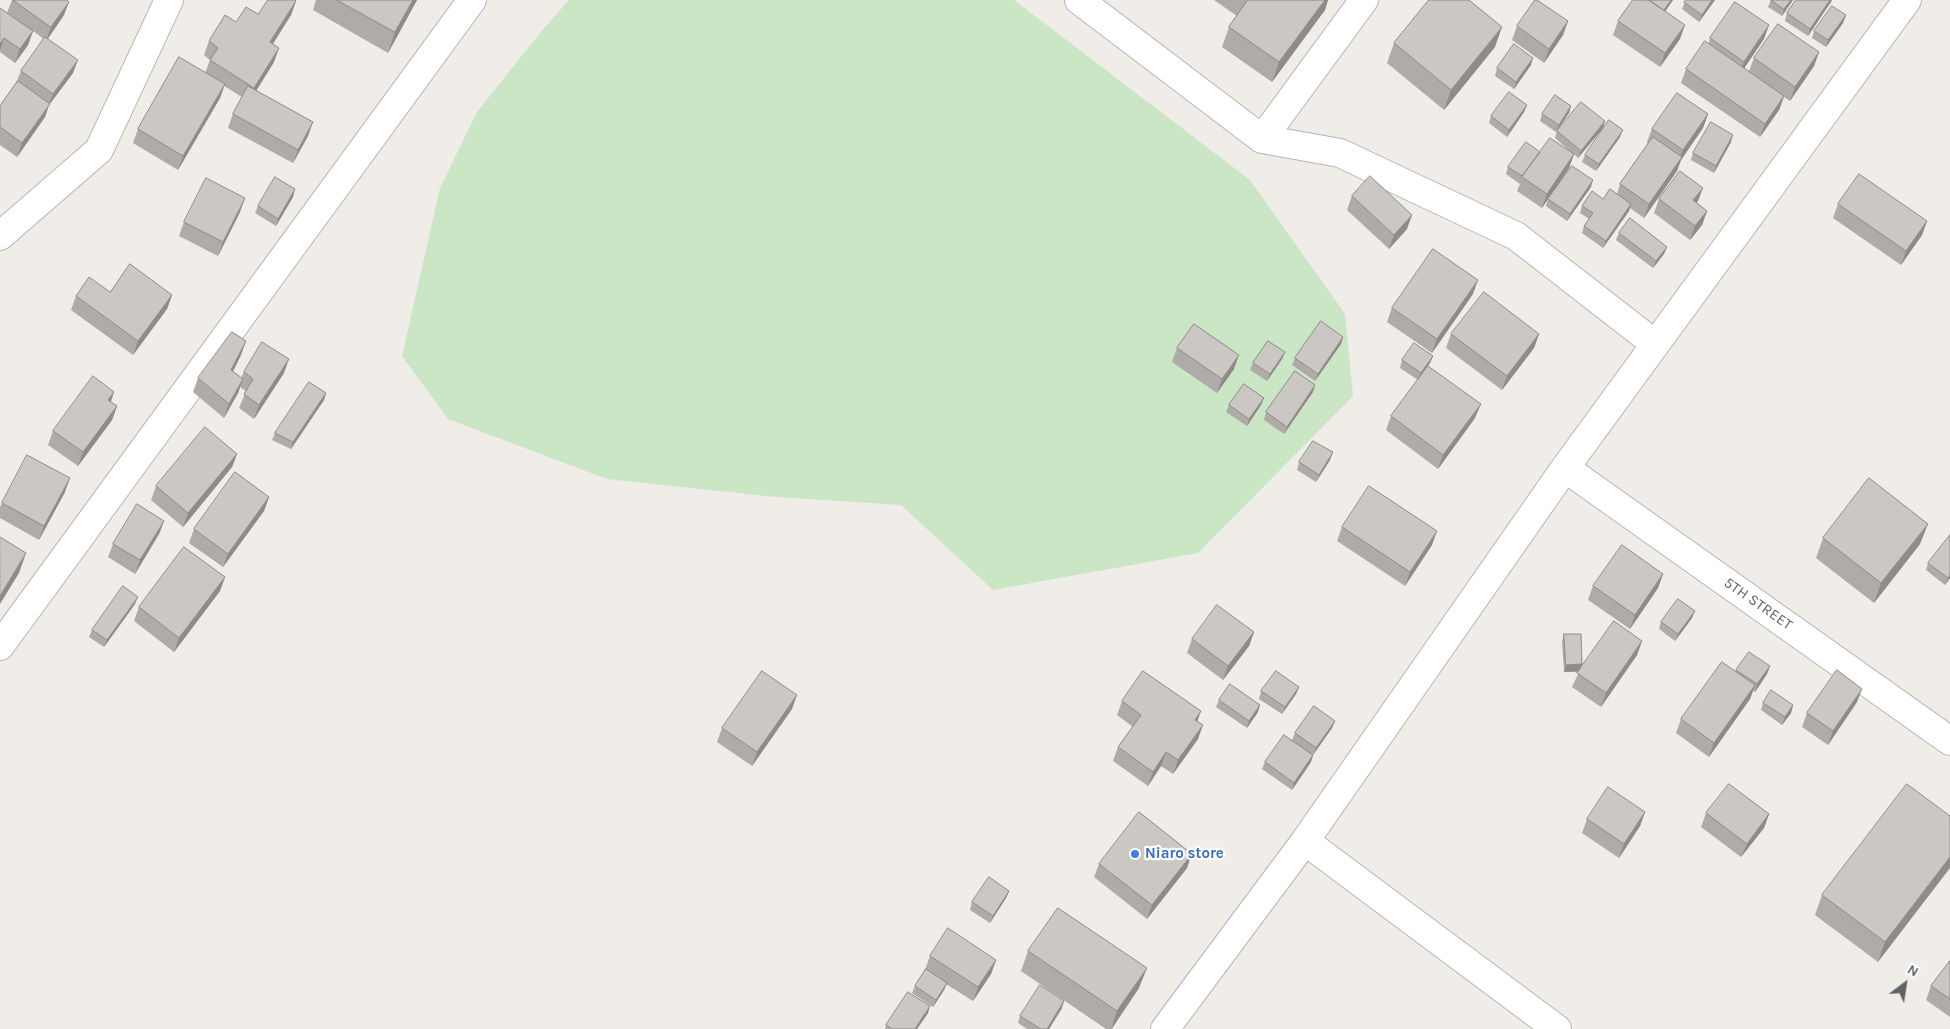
<!DOCTYPE html>
<style>
body{margin:0}
#map{position:relative;width:1950px;height:1029px;overflow:hidden;background:#f0ece7;font-family:Karla,sans-serif}
canvas{display:block}
.north{position:absolute;left:1880px;top:959px;width:50px;height:50px;-webkit-text-stroke:4px #fff;paint-order:stroke;rotate:31deg;font-size:14px;font-weight:700;line-height:20px;text-align:center;color:#5e6366}
.north::after{content:'';display:block;margin:auto;width:18px;height:22px;background:#5e6366;clip-path:polygon(50% 0,100% 100%,50% 72%,0 100%)}
</style>
<div id="map">
<canvas width="1950" height="1029"></canvas>
<div class="north">N</div>
</div>
<script>
const ctx = document.querySelector('canvas').getContext('2d');
ctx.lineJoin = 'round';
function fill(path, color) { ctx.fillStyle = color; ctx.fill(path, 'evenodd'); }
function trace(path, color, width, dash) { ctx.strokeStyle = color; ctx.lineWidth = width; ctx.lineCap = dash ? 'butt' : 'round'; ctx.setLineDash(dash || []); ctx.stroke(path); }
function drawText(font, color, halo, rows, align = 'center') {
  ctx.font = font + ' Karla,sans-serif'; ctx.lineWidth = 4.5; ctx.setLineDash([]); ctx.textBaseline = 'middle'; ctx.strokeStyle = halo; ctx.fillStyle = color; for (const [text, x, y, turn = 0] of rows) {
    ctx.save(); ctx.translate(x, y); ctx.rotate((+turn || 0) * Math.PI / 180); ctx.textAlign = isNaN(turn) ? turn : align; if (halo) ctx.strokeText(text, 0, 0); ctx.fillText(text, 0, 0); ctx.restore();
  }
}
const green = new Path2D(`
 M569 0H1014L1250 180 1345 314 1353 396 1198 553 993 590 901 505 776 497 607 479 448 419 402 356 440 188 477 112 540 33Z`);
const street = new Path2D(`
 M1079 0 1262 139 1364 0
 M1262 139 1340 153 1516 236 1655 344
 M0 236 99 150 169 0
 M1565 468 1950 741
 M0 646 472 0
 M1305 841 1557 1029
 M1165 1029 1305 841 1565 468 1907 0`);
const wall = new Path2D(`
 M12 0H67L64 15 48 39 73 73 49 105 45 117 17 157 0 145V106L16 83 21 71 44 39 33 31 28 45 15 63 0 52V8L7 13Z
 M316 0H417L388 53 313 10Z
 M1214 0H1328L1325 10 1272 82 1222 47 1229 27 1237 16Z
 M1633 0H1673L1665 12 1680 39 1660 67 1613 35 1618 21Z
 M1686 0H1715L1699 22 1682 9Z
 M1771 0H1793L1782 16 1768 7Z
 M1796 0H1832L1808 36 1785 21 1787 13Z
 M296 1 291 15 273 44 274 62 256 91 308 136 293 163 228 128 233 114 242 97 224 86 220 98 178 170 133 143 138 129 205 73 210 60 204 55 209 41 258 14Z
 M1846 15 1843 23 1826 47 1812 38 1814 31Z
 M1568 21 1563 35 1544 63 1512 40 1517 26Z
 M1710 38 1764 39 1744 68 1749 71 1754 58 1819 52 1814 66 1790 101 1784 97 1779 110 1760 137 1681 83 1686 69 1709 43Z
 M1394 43 1495 47 1444 110 1387 63Z
 M1531 65 1514 89 1495 76 1497 68Z
 M1527 105 1524 112 1507 137 1489 123 1491 116Z
 M1571 106 1569 113 1556 132 1540 121 1542 114Z
 M1708 114 1703 128 1681 160 1677 171 1644 218 1630 208 1629 211 1603 248 1582 233 1584 226 1589 219 1580 213 1582 206 1617 194 1620 184 1648 144 1647 142 1652 129Z
 M1605 121 1603 128 1578 158 1574 154 1569 168 1542 208 1517 191 1520 184 1506 174 1508 167 1540 152 1573 154 1555 138 1557 131Z
 M1620 137 1596 171 1582 162 1585 155Z
 M1731 142 1714 173 1691 160 1693 153Z
 M1591 187 1567 221 1546 206 1548 199Z
 M1352 196 1407 229 1389 249 1347 210Z
 M293 197 276 226 255 213 258 206Z
 M1659 199 1698 201 1696 203 1707 211 1702 225 1690 240 1654 213Z
 M1838 204 1927 221 1922 235 1901 265 1833 218Z
 M240 212 218 256 179 236 184 222Z
 M1619 233 1664 254 1653 268 1616 240Z
 M110 292 172 295 167 309 133 355 71 310 76 296Z
 M1473 294 1432 353 1387 322 1392 308Z
 M1451 334H1539L1534 348 1502 390 1446 348Z
 M1343 337 1341 344 1315 381 1292 365 1295 358Z
 M1177 348 1234 369 1217 393 1172 362Z
 M1285 352 1282 359 1267 381 1250 370 1253 363Z
 M241 355 233 372 241 378 244 372 284 373 254 419 239 408 246 391 240 387 238 393 224 418 193 392 198 378Z
 M1433 356 1430 363 1423 373 1475 418 1438 469 1386 430 1391 416 1418 380 1400 368 1402 360Z
 M114 392 111 402 117 406 112 420 78 466 48 445 53 431Z
 M1313 392 1284 434 1264 420 1266 412Z
 M326 393 324 400 291 449 272 440 275 433Z
 M1264 398 1261 405 1247 426 1226 412 1229 405Z
 M237 454 232 467 183 527 151 500 156 486Z
 M1330 460 1316 482 1297 470 1299 462Z
 M65 492 39 540 0 518V507L2 503Z
 M269 497 264 511 223 567 189 543 194 529Z
 M164 521 159 534 135 574 108 557 113 544Z
 M1342 527 1432 545 1405 586 1337 541Z
 M1823 538 1920 544 1874 603 1816 558Z
 M1928 563 1950 578 1945 585 1926 570Z
 M1663 574 1658 588 1630 629 1588 600 1593 586Z
 M225 577 220 591 174 652 134 621 139 607Z
 M135 604 104 647 89 637 92 630Z
 M1692 618 1675 641 1659 629 1661 622Z
 M1254 632 1249 646 1223 680 1187 653 1192 639Z
 M1564 634 1582 664 1581 668 1642 641 1637 655 1601 707 1572 687 1579 672H1564L1562 642Z
 M1770 666 1767 674 1755 692 1753 691 1750 699 1709 757 1676 733 1681 719 1736 671V670Z
 M1299 687 1296 694 1282 714 1259 699 1261 691Z
 M1219 700 1258 712 1247 728 1216 707Z
 M1122 701 1197 721 1198 739 1173 774 1161 766 1148 786 1113 761 1118 747 1133 727 1117 715Z
 M1857 702 1828 745 1802 727 1807 713Z
 M1763 703 1793 705 1791 713 1782 725 1761 710Z
 M792 709 752 766 717 742 722 728Z
 M1335 721 1332 728 1313 755 1311 762 1292 790 1262 769 1265 762 1292 740 1295 733Z
 M1645 812 1640 826 1619 858 1582 833 1587 819Z
 M1706 813 1769 814 1764 828 1741 857 1701 827Z
 M1950 816 1878 962 1815 915 1822 895Z
 M1099 864 1187 868 1147 919 1094 877Z
 M1009 891 1006 898 990 923 970 910 972 902Z
 M1028 951 1139 988 1112 1029H1106L1021 971Z
 M930 956 996 960 991 974 973 1001 946 984 944 990 933 1007 912 993 915 986 925 970Z
 M1950 961V1017L1926 1000 1931 986Z
 M1062 1008 1049 1029H1027L1018 1023 1020 1016Z
 M928 1013 917 1029H885L886 1025Z`);
const shadedWall = new Path2D(`
 M413 0H417L388 53 395 32Z
 M1325 0H1328L1325 10 1272 82 1279 62Z
 M1671 0H1673L1660 18 1663 11Z
 M1712 0H1715L1699 22 1702 15Z
 M1791 0H1793L1782 16 1784 9Z
 M1830 0H1832L1831 2 1808 36 1810 29Z
 M296 1 291 15 265 56 270 42Z
 M69 2 64 15 46 41 51 27Z
 M1846 15 1843 23 1826 47 1828 40Z
 M1568 21 1563 35 1544 63 1549 49Z
 M1685 25 1680 39 1660 67 1665 53Z
 M1769 25 1764 39 1739 76 1744 62Z
 M1502 27 1495 47 1444 110 1451 90Z
 M33 31 28 45 15 63 20 49Z
 M4 38 0 50V44Z
 M279 48 274 62 249 102 254 88Z
 M1819 52 1814 66 1790 101 1795 87Z
 M1533 58 1531 65 1514 89 1516 82Z
 M78 60 73 73 49 105 45 117 17 157 22 143 48 106 53 94Z
 M225 84 220 98 178 170 183 156Z
 M1784 96 1779 110 1760 137 1765 124Z
 M1527 105 1524 112 1507 137 1509 130Z
 M1571 106 1569 113 1556 132 1559 125Z
 M1708 114 1703 128 1681 160 1677 171 1644 218 1649 204 1678 162 1683 150Z
 M1605 121 1603 128 1578 158 1581 151Z
 M313 122 308 136 293 163 298 150Z
 M1623 130 1620 137 1596 171 1599 164Z
 M1733 135 1731 142 1714 173 1716 166Z
 M1574 154 1569 168 1542 208 1547 194Z
 M1593 180 1591 187 1567 221 1570 214Z
 M1703 188 1698 201 1688 214 1693 200Z
 M295 189 293 197 276 226 278 219Z
 M245 198 240 212 218 256 223 242Z
 M1631 204 1629 211 1603 248 1606 241Z
 M1707 211 1702 225 1690 240 1695 226Z
 M1412 215 1407 229 1389 249 1394 235Z
 M1927 221 1922 235 1901 265 1906 251Z
 M1667 247 1664 254 1653 268 1656 261Z
 M1478 280 1473 294 1432 353 1437 339Z
 M172 295 167 309 133 355 138 341Z
 M1539 334 1534 348 1502 390 1507 376Z
 M1343 337 1341 344 1315 381 1318 374Z
 M246 341 241 355 226 384 231 370Z
 M1285 352 1282 359 1267 381 1270 374Z
 M1239 355 1234 369 1217 393 1222 379Z
 M1433 356 1430 363 1418 380 1421 373Z
 M289 359 284 373 254 419 259 405Z
 M243 379 238 393 224 418 229 404Z
 M1315 385 1313 392 1284 434 1287 427Z
 M114 392 109 406 108 400Z
 M326 393 324 400 291 449 293 442Z
 M1264 398 1261 405 1247 426 1249 419Z
 M1481 404 1475 418 1438 469 1443 455Z
 M117 406 112 420 78 466 83 452Z
 M1333 452 1330 460 1316 482 1319 475Z
 M237 454 232 467 183 527 188 513Z
 M70 478 65 492 39 540 44 526Z
 M269 497 264 511 223 567 228 554Z
 M164 521 159 534 135 574 140 560Z
 M1928 524 1920 544 1874 603 1881 583Z
 M1437 531 1432 545 1405 586 1410 572Z
 M26 553 19 573 0 604V596Z
 M1663 574 1658 588 1630 629 1635 615Z
 M1950 575V578L1945 585 1948 578Z
 M225 577 220 591 174 652 179 638Z
 M138 597 135 604 104 647 107 640Z
 M1695 611 1692 618 1675 641 1678 634Z
 M1254 632 1249 646 1223 680 1228 666Z
 M1642 641 1637 655 1601 707 1606 693Z
 M1582 664 1580 671 1564 672 1566 665Z
 M1770 666 1767 674 1755 692 1757 684Z
 M1755 685 1750 699 1709 757 1714 743Z
 M1299 687 1296 694 1282 714 1285 707Z
 M1862 689 1857 702 1828 745 1833 731Z
 M797 695 792 709 752 766 757 752Z
 M1260 705 1258 712 1247 728 1249 721Z
 M1793 705 1791 713 1782 725 1785 717Z
 M1201 711 1196 725 1195 720Z
 M1335 721 1332 728 1313 755 1316 748Z
 M1203 725 1198 739 1173 774 1178 760Z
 M1166 752 1161 766 1148 786 1153 772Z
 M1313 755 1311 762 1292 790 1294 783Z
 M1645 812 1640 826 1619 858 1624 844Z
 M1769 814 1764 828 1741 857 1747 844Z
 M1192 854 1187 868 1147 919 1152 905Z
 M1950 857V868L1878 962 1885 942Z
 M1009 891 1006 898 990 923 993 916Z
 M996 960 991 974 973 1001 978 987Z
 M1147 968 1139 988 1111 1029 1117 1011Z
 M947 983 944 990 933 1007 936 1000Z
 M1064 1001 1062 1008 1049 1029H1047Z
 M930 1006 928 1013 917 1029H915Z`);
const building = new Path2D(`
 M13 0H67L69 2 51 27Z
 M268 0H295L296 1 270 42 279 48 254 88 210 60 218 48 209 41 225 15 236 22 246 7 258 14Z
 M337 0H413L395 32Z
 M1248 0H1325L1279 62 1229 27Z
 M1429 0H1469L1502 27 1451 90 1394 43Z
 M1535 0H1537L1568 21 1549 49 1517 26Z
 M1633 0H1649L1685 25 1665 53 1618 21Z
 M1649 0H1671L1664 10Z
 M1686 0H1712L1702 15 1684 2Z
 M1771 0H1791L1784 9Z
 M1796 0H1830L1810 29 1787 13Z
 M1735 2 1769 25 1744 62 1710 38Z
 M1832 6 1846 15 1828 40 1814 31Z
 M0 8 33 31 20 49 4 38 0 44Z
 M1778 24 1819 52 1795 87 1754 58Z
 M45 37 78 60 53 94 21 71Z
 M1705 41 1784 96 1765 124 1686 69Z
 M1514 44 1533 58 1516 82 1497 68Z
 M179 57 225 84 183 156 138 129Z
 M18 81 50 104 22 143 0 127V106Z
 M248 86 313 122 298 150 233 114Z
 M1509 92 1527 105 1509 130 1491 116Z
 M1677 93 1708 114 1683 150 1652 129Z
 M1555 95 1571 106 1559 125 1542 114Z
 M1581 102 1605 121 1581 151 1557 131Z
 M1609 120 1623 130 1599 164 1585 155Z
 M1711 122 1733 135 1716 166 1693 153Z
 M1653 137 1682 157 1649 204 1620 184Z
 M1550 138 1574 154 1547 194 1522 177Z
 M1526 142 1540 152 1522 176 1508 167Z
 M1572 166 1593 180 1570 214 1548 199Z
 M1680 171 1703 188 1693 200 1707 211 1695 226 1659 199Z
 M1859 174 1927 221 1906 251 1838 204Z
 M1370 176 1412 215 1394 235 1352 196Z
 M275 177 295 189 278 219 258 206Z
 M206 178 245 198 223 242 184 222Z
 M1610 189 1631 204 1606 241 1584 226 1593 213 1582 206 1592 191 1603 199Z
 M1630 218 1667 247 1656 261 1619 233Z
 M1433 249 1478 280 1437 339 1392 308Z
 M130 264 172 295 138 341 76 296 89 277 110 292Z
 M1484 292 1539 334 1507 376 1451 334Z
 M1321 321 1343 337 1318 374 1295 358Z
 M1194 324 1239 355 1222 379 1177 348Z
 M232 332 246 341 231 370 243 379 229 404 198 378Z
 M1268 341 1285 352 1270 374 1253 363Z
 M262 342 289 359 259 405 244 394 253 379 244 372Z
 M1414 343 1433 356 1421 373 1402 360Z
 M1428 366 1481 404 1443 455 1391 416Z
 M1295 371 1315 385 1287 427 1266 412Z
 M93 376 114 392 108 400 117 406 83 452 53 431Z
 M309 382 326 393 293 442 275 433Z
 M1244 384 1264 398 1249 419 1229 405Z
 M205 427 237 454 188 513 156 486Z
 M1313 441 1333 452 1319 475 1299 462Z
 M27 455 70 478 44 526 2 503Z
 M235 472 269 497 228 554 194 529Z
 M1869 478 1928 524 1881 583 1823 538Z
 M1369 486 1437 531 1410 572 1342 527Z
 M137 504 164 521 140 560 113 544Z
 M1950 535V575L1948 578 1928 563Z
 M0 537 26 553 0 596Z
 M1622 545 1663 574 1635 615 1593 586Z
 M184 547 225 577 179 638 139 607Z
 M123 586 138 597 107 640 92 630Z
 M1678 599 1695 611 1678 634 1661 622Z
 M1217 605 1254 632 1228 666 1192 639Z
 M1614 621 1642 641 1606 693 1577 673Z
 M1564 634H1581L1582 664 1566 665Z
 M1749 652 1770 666 1757 684 1736 670Z
 M1722 662 1755 685 1714 743 1681 719Z
 M1837 670 1862 689 1833 731 1807 713Z
 M762 671 797 695 757 752 722 728Z
 M1143 671 1201 711 1195 720 1203 725 1178 760 1166 752 1153 772 1118 747 1141 715 1122 701Z
 M1276 671 1299 687 1285 707 1261 691Z
 M1230 684 1260 705 1249 721 1219 700Z
 M1771 690 1793 705 1785 717 1763 703Z
 M1314 706 1335 721 1316 748 1295 733Z
 M1284 735 1313 755 1294 783 1265 762Z
 M1729 784 1769 814 1747 844 1706 813Z
 M1907 784 1950 816V857L1885 942 1822 895Z
 M1608 787 1645 812 1624 844 1587 819Z
 M1139 812 1192 854 1152 905 1099 864Z
 M989 877 1009 891 993 916 972 902Z
 M1058 908 1147 968 1117 1011 1028 951Z
 M948 928 996 960 978 987 930 956Z
 M1950 961V999L1931 986Z
 M926 969 947 983 936 1000 915 986Z
 M1040 985 1064 1001 1047 1029H1041L1020 1016Z
 M908 992 930 1006 915 1029H892L886 1025Z`);
const markers = [
 [1135,854,5,"#3f7fe0"]
];
const streetNames = [
 ["5TH STREET",1758,604,35]
];
const shopNames = [
 ["Niaro store",1145,854]
];
fill(green, '#cae6c4');
trace(street, '#b2b5b8', 30);
trace(street, '#fff', 28);
fill(wall, '#afaba8');
fill(shadedWall, '#8e8b88');
fill(building, '#cbc7c3');
trace(building, '#8e8b88', 1);
for (const [x, y, r, color] of markers) { const dot = new Path2D(); dot.arc(x, y, r, 0, 2 * Math.PI); ctx.fillStyle = color; ctx.fill(dot); trace(dot, '#fff', 2); }
drawText('15px', '#5e6366', '#fff', streetNames);
drawText('bold 15px', '#366cbe', '#fff', shopNames, 'left');
</script>
